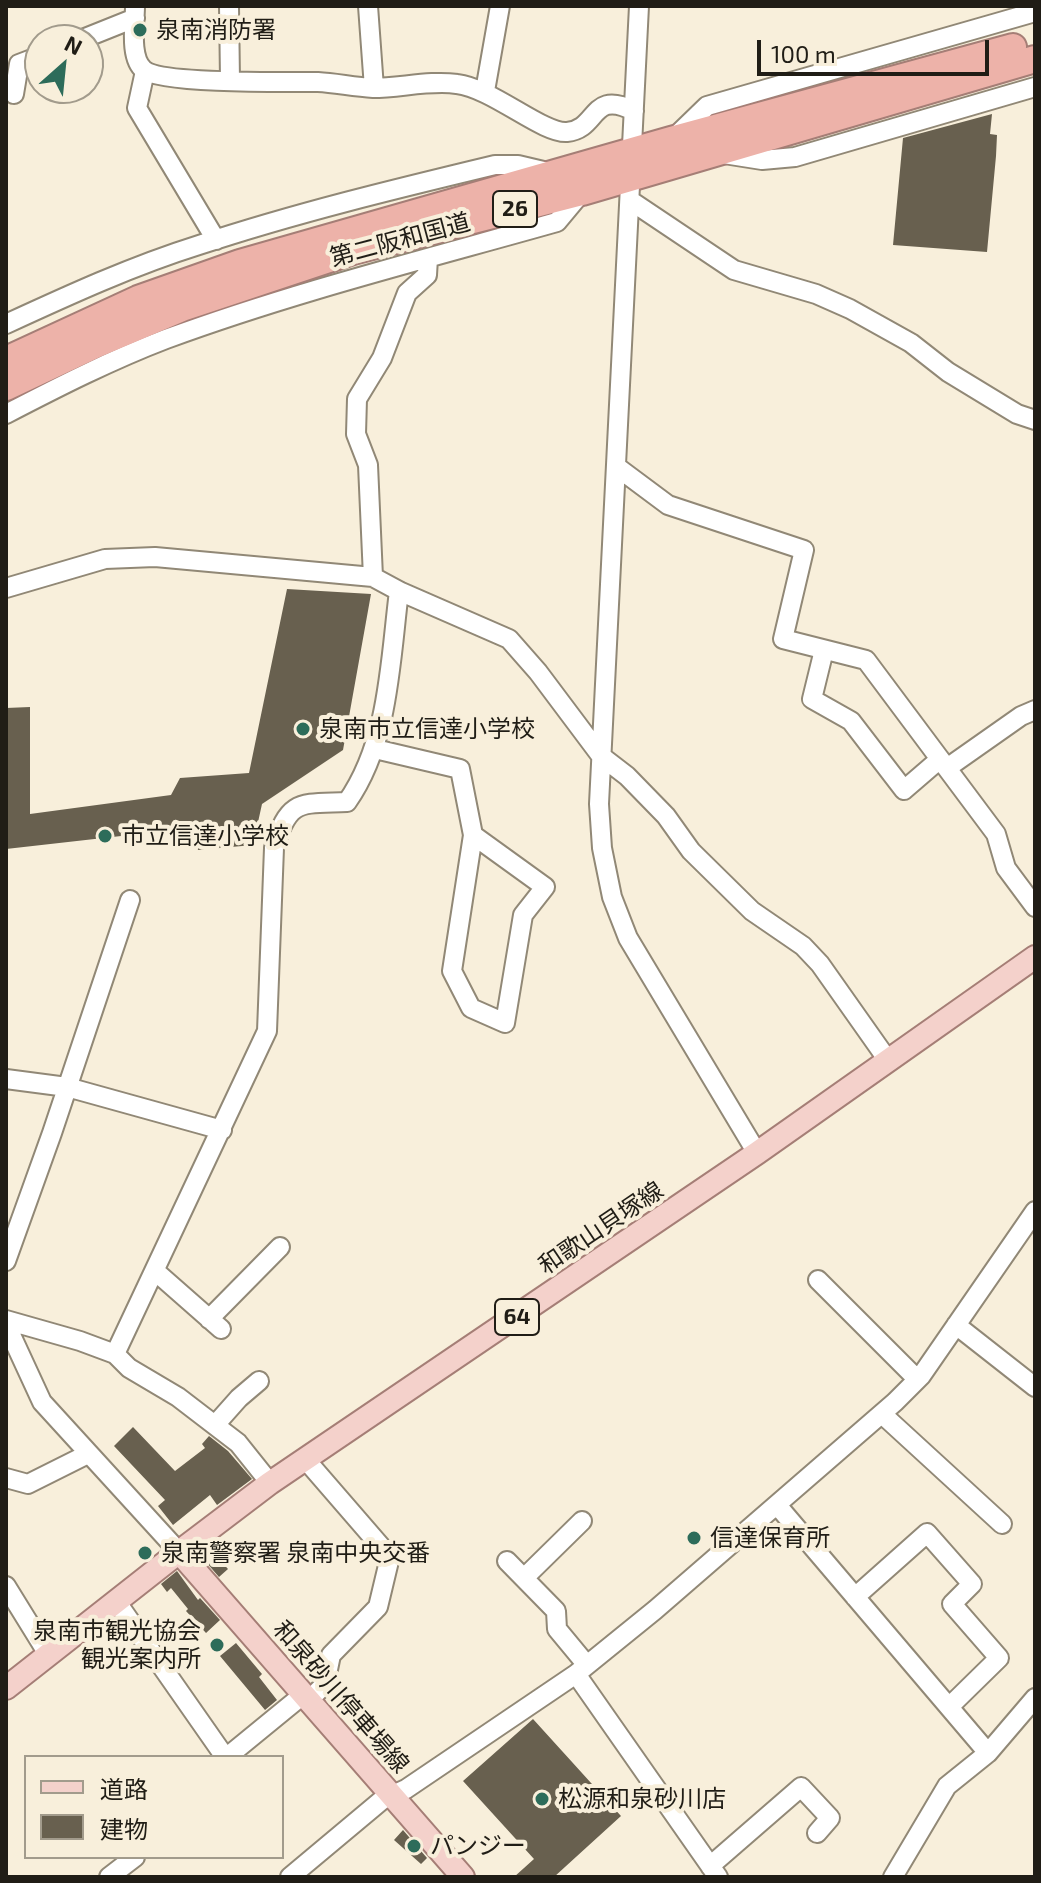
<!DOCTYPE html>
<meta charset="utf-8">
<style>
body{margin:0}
#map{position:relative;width:1041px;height:1883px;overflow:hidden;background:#f8efdb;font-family:"Exo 2","Noto Sans JP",sans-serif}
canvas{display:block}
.frame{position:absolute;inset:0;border:8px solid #201d16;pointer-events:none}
.legend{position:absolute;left:24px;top:1755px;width:260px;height:104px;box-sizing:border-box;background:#f8efdb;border:2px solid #a29b8c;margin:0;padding:10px 14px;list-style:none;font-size:24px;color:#201d16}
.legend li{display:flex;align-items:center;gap:16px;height:40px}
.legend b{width:40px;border:2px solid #a29b8c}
.north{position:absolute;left:24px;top:24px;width:80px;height:80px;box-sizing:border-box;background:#f8efdb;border:2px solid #a29b8c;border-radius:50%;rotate:27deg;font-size:22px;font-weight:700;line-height:32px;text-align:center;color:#201d16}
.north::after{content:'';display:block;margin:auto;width:28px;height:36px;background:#2d6c5a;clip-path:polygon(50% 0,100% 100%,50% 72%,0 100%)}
.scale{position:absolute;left:757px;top:40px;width:232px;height:36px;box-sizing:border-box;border:4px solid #201d16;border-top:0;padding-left:10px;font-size:24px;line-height:28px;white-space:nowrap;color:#201d16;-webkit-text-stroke:6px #f8efdb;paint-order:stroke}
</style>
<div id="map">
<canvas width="1041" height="1883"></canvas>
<div class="frame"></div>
<ul class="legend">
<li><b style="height:10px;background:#f4d1cb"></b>道路</li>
<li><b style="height:22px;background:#68604f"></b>建物</li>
</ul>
<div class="north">N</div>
<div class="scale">100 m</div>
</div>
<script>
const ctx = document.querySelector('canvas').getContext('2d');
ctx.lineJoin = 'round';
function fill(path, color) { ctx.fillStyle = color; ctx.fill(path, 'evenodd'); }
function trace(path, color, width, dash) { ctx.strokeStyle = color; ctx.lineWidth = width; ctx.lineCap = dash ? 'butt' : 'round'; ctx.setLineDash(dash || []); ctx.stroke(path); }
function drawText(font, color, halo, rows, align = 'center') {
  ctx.font = font + ' "Exo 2","Noto Sans JP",sans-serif'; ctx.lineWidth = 8; ctx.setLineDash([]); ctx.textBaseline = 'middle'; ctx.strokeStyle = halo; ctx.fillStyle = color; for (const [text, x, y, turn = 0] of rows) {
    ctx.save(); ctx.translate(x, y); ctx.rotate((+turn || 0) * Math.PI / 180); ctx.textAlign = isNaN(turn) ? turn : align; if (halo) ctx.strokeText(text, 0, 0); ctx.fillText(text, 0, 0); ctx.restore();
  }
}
const building = new Path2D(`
 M992 114 990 134 997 135 996 156 987 252 893 245 903 138Z
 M287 589 371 594 343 750 262 804 253 845 198 850 192 828 6 849V708L30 707V814L171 795 180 778 249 773Z
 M133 1427 175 1471 205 1448 202 1444 209 1436 228 1451 252 1479 217 1505 210 1495 173 1525 158 1506 165 1500 114 1446Z
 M208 1547 228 1569 219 1577 199 1554Z
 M177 1571 198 1600 200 1598 220 1620 206 1633 186 1611 188 1609 171 1588 167 1592 161 1584Z
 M236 1643 262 1674 259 1677 277 1700 265 1710 220 1656Z
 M533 1719 621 1816 554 1877H514L534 1859 463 1781Z
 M403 1830 427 1858 421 1864 394 1840Z`);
const minor = new Path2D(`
 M135 6C135 23 129 58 144 70 162 84 289 82 318 82 336 83 354 87 373 88 400 88 430 80 457 84 492 88 543 134 567 132 599 129 590 89 634 111
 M229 6 230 80
 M368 6 374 88
 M639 6 599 804 602 848 612 897 628 938 757 1153
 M80 40 135 18
 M145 71 137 108 216 240
 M485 91 500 6
 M14 94 19 64 40 56
 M676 136 707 106 1035 12
 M724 154 762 160 795 157 1035 87
 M631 201 734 270 816 294 850 309 911 343 948 372 1017 414 1035 420
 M6 324C69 295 132 266 199 245 296 213 395 189 495 165H518L552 173
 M6 414C58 387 111 360 166 339 294 292 426 259 557 222L582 192
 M617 467 668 505 804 550 783 639 866 660 996 834 1006 868 1035 907
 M373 577 368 465 356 434 357 399 382 358 407 293 427 275 428 258
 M6 588 105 559 155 557 373 577 399 591 509 639 538 672 601 756 627 776 666 816 691 851 752 911 803 946 820 964 887 1059
 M824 650 812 699 851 721 904 790 940 759
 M375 749 460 769 473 835 452 971 471 1008 505 1023 523 915 545 887 473 835
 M947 768 1021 716 1035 710
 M6 1079 67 1087 222 1130
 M6 1261 52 1133 130 900
 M155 1271 221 1329
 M818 1280 917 1379
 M209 1319 280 1247
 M6 1320 80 1341 115 1354 129 1368 178 1397 238 1443 270 1483
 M6 1324 42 1402 179 1552
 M956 1325 1035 1387
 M115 1354 267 1031 274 848C289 798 300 804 347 802 389 742 390 663 399 591
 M882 1414 1002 1524
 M215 1425 239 1398 259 1381
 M306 1460 390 1557 378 1607 331 1655 325 1684 309 1700
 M6 1478 28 1484 88 1454
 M777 1505 988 1753
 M507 1561 556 1611 557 1629 586 1664
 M524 1578 582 1521
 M6 1586 48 1654
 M855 1597 927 1533 972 1584 952 1604 999 1658 949 1707
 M116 1601 225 1757
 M576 1674 718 1877
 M227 1757 304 1694
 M710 1866 801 1787 830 1818 817 1833
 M109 1877 135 1857
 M290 1877 382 1800 406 1789 576 1674 655 1610 895 1402 921 1376 1035 1211
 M893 1877 947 1786 988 1753 1035 1698`);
const major = new Path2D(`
 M179 1552 463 1877
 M6 1688 179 1552 270 1483 757 1153 1035 957`);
const highway = new Path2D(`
 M6 360 138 299 240 263 671 140 1013 47
 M6 387 97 344 182 308 353 251 582 192 1035 59`);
const markers = [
 [140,30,8,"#2d6c5a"],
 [303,729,8,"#2d6c5a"],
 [105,836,8,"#2d6c5a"],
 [694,1538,8,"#2d6c5a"],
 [145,1553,8,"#2d6c5a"],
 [217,1645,8,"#2d6c5a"],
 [542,1799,8,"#2d6c5a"],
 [414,1846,8,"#2d6c5a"]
];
const shields = [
 [515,209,44],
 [517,1317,44]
];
const shieldNames = [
 ["26",515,209],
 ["64",517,1317]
];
const poiNames = [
 ["泉南消防署",156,30],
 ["泉南市立信達小学校",319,729],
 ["市立信達小学校",121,836],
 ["信達保育所",710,1538],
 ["泉南警察署 泉南中央交番",161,1553],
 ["泉南市観光協会",201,1631,"right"],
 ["観光案内所",201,1659,"right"],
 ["松源和泉砂川店",558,1799],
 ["パンジー",430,1846]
];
const streetNames = [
 ["第二阪和国道",400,240,-15],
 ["和歌山貝塚線",601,1228,-34],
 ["和泉砂川停車場線",341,1697,49]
];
fill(building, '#68604f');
trace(minor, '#918876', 22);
trace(major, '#a57e76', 26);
trace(highway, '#a57e76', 30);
trace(minor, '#fff', 18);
trace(major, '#f4d1cb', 22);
trace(highway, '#edb2a9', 26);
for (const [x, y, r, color] of markers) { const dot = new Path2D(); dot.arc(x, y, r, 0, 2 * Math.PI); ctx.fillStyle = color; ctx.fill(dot); trace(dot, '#f8efdb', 3); }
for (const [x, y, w] of shields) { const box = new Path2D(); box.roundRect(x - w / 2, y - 18, w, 36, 6); ctx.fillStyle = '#f8efdb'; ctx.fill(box); trace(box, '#201d16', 2); }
drawText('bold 22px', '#201d16', null, shieldNames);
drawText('24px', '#201d16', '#f8efdb', poiNames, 'left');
drawText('24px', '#201d16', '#f8efdb', streetNames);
</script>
